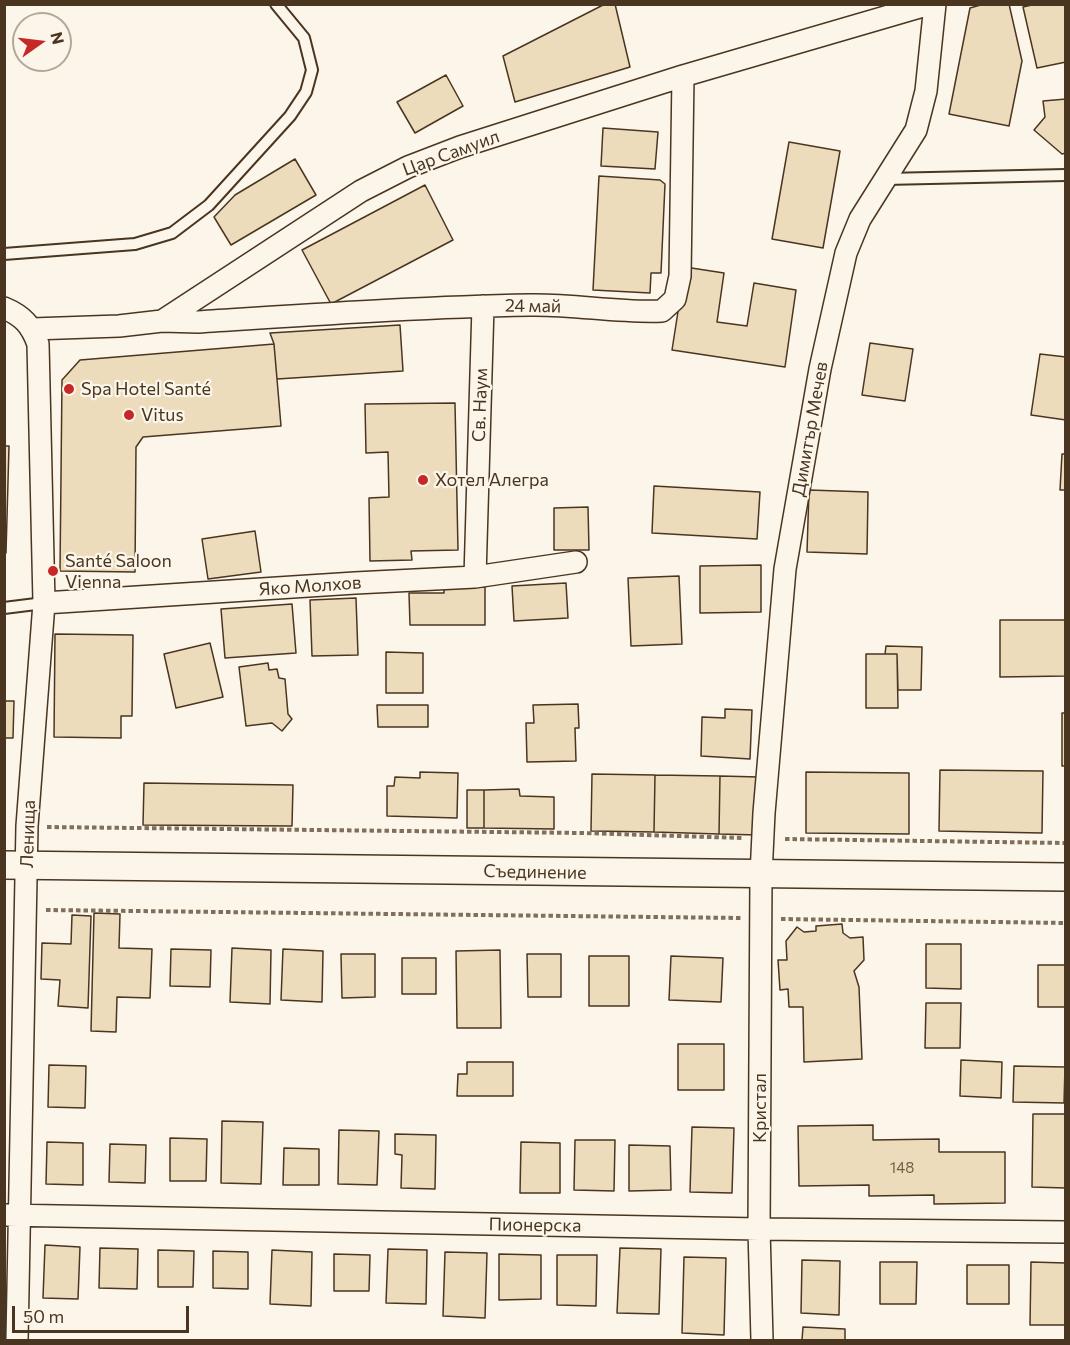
<!DOCTYPE html>
<meta charset="utf-8">
<style>
body{margin:0}
#map{position:relative;width:1070px;height:1345px;overflow:hidden;background:#fbf6e9;font-family:Commissioner,sans-serif}
canvas{display:block}
.frame{position:absolute;inset:0;border:6px solid #4a3520;pointer-events:none}
.north{position:absolute;left:12px;top:12px;width:60px;height:60px;box-sizing:border-box;background:#fbf6e9;border:2px solid #b4a999;border-radius:50%;rotate:76deg;font-size:16px;font-weight:700;line-height:24px;text-align:center;color:#4a3520}
.north::after{content:'';display:block;margin:auto;width:21px;height:27px;background:#c62828;clip-path:polygon(50% 0,100% 100%,50% 72%,0 100%)}
.scale{position:absolute;left:12px;top:1306px;width:177px;height:27px;box-sizing:border-box;border:3px solid #4a3520;border-top:0;padding-left:8px;font-size:18px;line-height:21px;white-space:nowrap;color:#4a3520;-webkit-text-stroke:4px #fbf6e9;paint-order:stroke}
</style>
<div id="map">
<canvas width="1070" height="1345"></canvas>
<div class="frame"></div>
<div class="north">N</div>
<div class="scale">50 m</div>
</div>
<script>
const ctx = document.querySelector('canvas').getContext('2d');
ctx.lineJoin = 'round';
function fill(path, color) { ctx.fillStyle = color; ctx.fill(path, 'evenodd'); }
function trace(path, color, width, dash) { ctx.strokeStyle = color; ctx.lineWidth = width; ctx.lineCap = dash ? 'butt' : 'round'; ctx.setLineDash(dash || []); ctx.stroke(path); }
function drawText(font, color, halo, rows, align = 'center') {
  ctx.font = font + ' Commissioner,sans-serif'; ctx.lineWidth = 4.5; ctx.setLineDash([]); ctx.textBaseline = 'middle'; ctx.strokeStyle = halo; ctx.fillStyle = color; for (const [text, x, y, turn = 0] of rows) {
    ctx.save(); ctx.translate(x, y); ctx.rotate((+turn || 0) * Math.PI / 180); ctx.textAlign = isNaN(turn) ? turn : align; if (halo) ctx.strokeText(text, 0, 0); ctx.fillText(text, 0, 0); ctx.restore();
  }
}
const building = new Path2D(`
 M605 4H615L630 67 515 102 503 56Z
 M984 4H1009L1022 61 1009 126 949 114 970 8Z
 M1036 4H1066V62L1037 68 1023 7Z
 M446 75 463 106 415 133 397 102Z
 M1066 99V153L1062 154 1034 130 1045 117 1043 101Z
 M603 128 658 132 655 169 601 166Z
 M789 142 840 151 823 248 772 239Z
 M295 159 316 195 231 245 214 217 235 195Z
 M599 176 660 180 665 184 661 273H651L650 293 593 290Z
 M425 185 453 240 331 304 302 250Z
 M685 267 724 273 717 322 747 326 754 283 796 290 785 367 672 350Z
 M400 325 403 371 277 379 274 344 270 333Z
 M870 343 913 349 905 401 862 395Z
 M274 344 281 426 143 437 136 447 135 572 60 571 62 380 80 360Z
 M1040 354 1066 357V420L1031 415Z
 M455 403 458 550 411 551 412 560 370 561 369 498 389 497 388 452 366 453 365 404Z
 M4 446H9L6 553H4Z
 M1062 454H1066V490H1060Z
 M654 486 760 492 757 539 652 533Z
 M809 490 868 492 867 554 807 552Z
 M588 507 589 550H554V508Z
 M255 531 261 572 208 579 202 539Z
 M761 565V612L700 613V566Z
 M679 576 682 644 631 646 628 578Z
 M566 583 568 618 514 621 512 586Z
 M444 587H485V625H410L409 593H444Z
 M356 598 358 655 312 656 310 600Z
 M292 604 296 653 225 658 221 609Z
 M1000 620H1066V676L1000 677Z
 M55 634 133 635 132 716H121V738L54 737Z
 M210 643 223 697 176 708 164 654Z
 M886 646 922 647 921 690H898L897 654H885Z
 M386 652 423 653V693H386Z
 M866 654H897L898 708H866Z
 M268 663 269 670 277 669 279 678 285 679 288 714 292 719 282 731 272 723 246 726 239 667Z
 M4 701H14L13 738H5V754Z
 M578 704 579 728H575L576 761 527 762 526 723H534L533 705Z
 M377 705H428V727H378Z
 M725 709 752 710 750 759 701 756 702 717 725 718Z
 M1062 713H1066V766H1062Z
 M940 770 1043 771 1042 833 939 831Z
 M420 772 458 773 457 818 387 816V786H394L395 777 420 778Z
 M806 772 909 773V834L806 833Z
 M592 774 655 775 654 832 591 831Z
 M655 775 720 776 719 834 654 832Z
 M720 776 759 777 758 835 719 834Z
 M144 783 293 785 292 826 143 825Z
 M519 789 520 796 554 797V829L484 828V790Z
 M467 790H484V828H467Z
 M94 913 120 914 119 948 152 949 150 998 117 997 116 1032 91 1031Z
 M72 915 91 916 88 1008 58 1006 60 980 41 979 42 943 71 944Z
 M842 924 843 933 850 938 863 937 864 960 854 971 859 987 862 1059 804 1062 803 1007H789L788 989 780 990 778 960H787L786 941 797 927 804 932 816 931V926Z
 M926 944H961V989L926 988Z
 M232 948 271 950 270 1004 230 1002Z
 M171 949 211 950 210 987 170 986Z
 M283 949 323 951 322 1002 281 1000Z
 M500 950 501 1028H457L456 951Z
 M341 954H375V997L342 998Z
 M527 954H561V997H528Z
 M589 956H629V1006H589Z
 M671 956 723 958 721 1002 669 1000Z
 M402 958H436V994H402Z
 M1038 965H1066V1007H1038Z
 M926 1003H961L960 1048H925Z
 M678 1044H724V1090H678Z
 M961 1060 1002 1062 1001 1098 960 1096Z
 M467 1062H513V1096H457L458 1074H467Z
 M49 1065 86 1066 85 1108 48 1107Z
 M1014 1066 1065 1067 1064 1103 1013 1102Z
 M1033 1114H1066V1188L1032 1187Z
 M222 1121 263 1122 261 1184 221 1183Z
 M873 1125V1140L939 1139V1152H1005V1203L934 1204V1195L869 1196V1185L799 1186 798 1126Z
 M692 1127 734 1128 732 1193 690 1192Z
 M339 1130 379 1131 377 1185 338 1184Z
 M395 1134 436 1135 435 1189 401 1188 402 1155 395 1154Z
 M170 1138 207 1139 206 1181H170Z
 M575 1140H615L614 1191 574 1190Z
 M47 1142 83 1143V1185L46 1184Z
 M521 1142 560 1143V1193H520Z
 M110 1144 146 1145 145 1183 109 1182Z
 M629 1145 670 1146 671 1190 629 1191Z
 M284 1148 319 1149V1185H283Z
 M45 1245 80 1247 78 1299 43 1298Z
 M100 1248 138 1249 137 1289 99 1288Z
 M620 1248 661 1249 659 1314 617 1313Z
 M388 1249 427 1250 426 1304 386 1303Z
 M158 1250 194 1251 193 1287H158Z
 M272 1250 312 1252 311 1306 270 1304Z
 M213 1251 248 1252V1289L213 1288Z
 M445 1252 487 1253 485 1318 443 1316Z
 M334 1254 370 1255 369 1291H334Z
 M499 1254 541 1255V1299L499 1300Z
 M557 1255H597L596 1306 557 1305Z
 M684 1257 726 1258 724 1335 682 1333Z
 M802 1260 840 1261 839 1315 801 1313Z
 M880 1262H917L916 1304H880Z
 M1031 1262 1066 1263V1325H1030Z
 M967 1265H1009V1304H967Z
 M803 1327 845 1329V1340H802Z`);
const path = new Path2D(`
 M47 827 583 833 742 838
 M785 839 1066 843
 M46 910 741 918
 M781 919 1066 923`);
const service = new Path2D(`
 M885 179 1066 175
 M4 254 135 244 172 233 209 205 290 116 306 92 312 70 304 38 276 4
 M4 608 44 603`);
const minor = new Path2D(`
 M4 308C23 316 31 325 38 344L44 603 27 826 17 1340
 M162 321 198 322C309 315 419 307 530 305 574 304 618 313 662 311L675 299 680 276 683 76
 M32 329 119 326 162 321 361 191 408 167 460 147 683 76 930 4
 M475 577 483 306
 M44 603 355 583 475 577 576 562
 M4 1215 759 1229 1066 1232
 M762 1340 759 1229 761 875 764 813 785 569 820 369 846 253 860 219 916 130 926 91 935 4`);
const tertiary = new Path2D(`
 M4 865 1066 877`);
const markers = [
 [69,389,6,"#c62828"],
 [129,415,6,"#c62828"],
 [423,480,6,"#c62828"],
 [53,571,6,"#c62828"]
];
const numberNames = [
 ["148",902,1168]
];
const streetNames = [
 ["Цар Самуил",451,153,-20],
 ["24 май",533,306,1],
 ["Св. Наум",480,405,-88],
 ["Димитър Мечев",810,429,-80],
 ["Яко Молхов",310,586,-4],
 ["Ленища",28,834,-88],
 ["Съединение",535,872,1],
 ["Кристал",760,1108,-90],
 ["Пионерска",535,1225,1]
];
const poiNames = [
 ["Spa Hotel Santé",81,389],
 ["Vitus",141,415],
 ["Хотел Алегра",435,480],
 ["Santé Saloon",65,561],
 ["Vienna",65,582]
];
fill(building, '#ecdcbc');
trace(building, '#4a3520', 1.5);
trace(service, '#4a3520', 14);
trace(minor, '#4a3520', 24);
trace(tertiary, '#4a3520', 30);
trace(path, '#7f6f5c', 4, [4.5, 3]);
trace(service, '#fbf6e9', 10);
trace(minor, '#fbf6e9', 21);
trace(tertiary, '#fbf6e9', 27);
for (const [x, y, r, color] of markers) { const dot = new Path2D(); dot.arc(x, y, r, 0, 2 * Math.PI); ctx.fillStyle = color; ctx.fill(dot); trace(dot, '#fbf6e9', 2); }
drawText('15px', '#725f47', null, numberNames);
drawText('18px', '#4a3520', '#fbf6e9', streetNames);
drawText('18px', '#4a3520', '#fbf6e9', poiNames, 'left');
</script>
